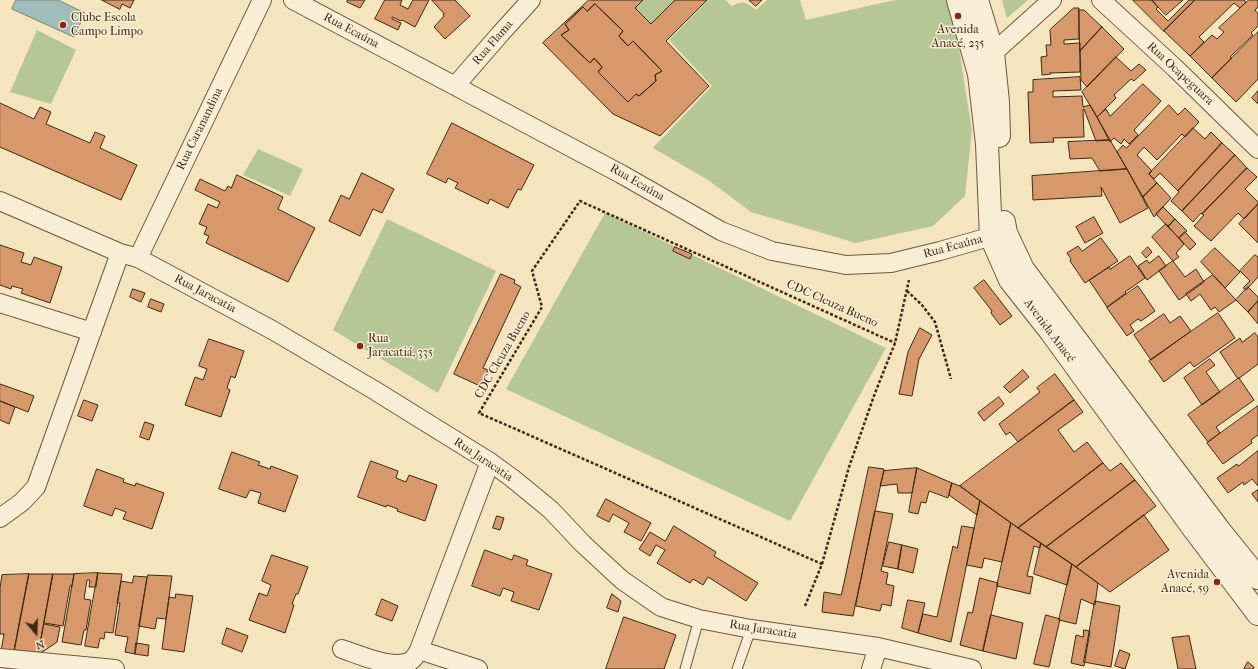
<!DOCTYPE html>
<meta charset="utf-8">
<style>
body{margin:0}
#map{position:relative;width:1258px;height:669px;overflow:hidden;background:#f4e5bf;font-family:"IM FELL French Canon",serif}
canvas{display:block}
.north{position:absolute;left:16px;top:613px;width:40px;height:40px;-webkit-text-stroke:3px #f8eed5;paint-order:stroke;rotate:161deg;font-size:11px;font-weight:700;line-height:16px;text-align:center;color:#3f2912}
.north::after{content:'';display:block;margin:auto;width:14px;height:18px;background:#3f2912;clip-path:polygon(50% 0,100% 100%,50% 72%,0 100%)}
</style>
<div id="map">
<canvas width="1258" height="669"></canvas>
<div class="north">N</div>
</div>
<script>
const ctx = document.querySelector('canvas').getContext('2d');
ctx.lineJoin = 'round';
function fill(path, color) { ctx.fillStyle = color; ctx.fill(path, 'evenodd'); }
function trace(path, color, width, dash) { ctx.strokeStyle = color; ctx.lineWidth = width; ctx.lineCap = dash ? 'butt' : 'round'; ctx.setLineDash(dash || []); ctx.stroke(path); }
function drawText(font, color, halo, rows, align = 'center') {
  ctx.font = font + ' "IM FELL French Canon",serif'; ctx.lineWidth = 3; ctx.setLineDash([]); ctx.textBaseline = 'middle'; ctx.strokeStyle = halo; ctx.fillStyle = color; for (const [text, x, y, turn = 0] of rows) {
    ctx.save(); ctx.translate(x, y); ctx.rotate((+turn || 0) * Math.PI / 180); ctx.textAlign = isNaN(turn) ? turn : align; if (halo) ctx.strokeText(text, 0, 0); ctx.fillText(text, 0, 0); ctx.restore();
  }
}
const green = new Path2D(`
 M643 0H675L651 24 635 8Z
 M708 0H725L732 6C744 0 745 2 756 10L767 0H800L806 20 895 0H952L966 94 972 130 965 196 933 226 856 243 751 212 708 180 653 148 712 86 669 40Z
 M1002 0H1028L1007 18Z
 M37 30 76 50 51 104 10 92Z
 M258 149 303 169 290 196 243 175Z
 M605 213 886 348 790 521 506 389Z
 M387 219 496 271 438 393 333 330Z`);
const water = new Path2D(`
 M16 0H58L85 13 74 37 12 9Z`);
const building = new Path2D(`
 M102 0H134L130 8 122 4 120 9Z
 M348 0H365L360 8 347 2Z
 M385 0H402L400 5 408 9 413 0H429L415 27 402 20 401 21 392 17V19L401 23 398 30 375 19Z
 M432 0H455L470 16 445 39 434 27 444 16 443 14H444Z
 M589 0H643L635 8 651 24 675 0H707L666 41 709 86 660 136 613 114 543 43ZM595 4 623 31 619 36 628 46 633 41 662 71 655 75 656 81 639 96 636 94 628 102 598 72 602 67 594 58 590 63 561 35 569 30 565 24 583 7 587 11Z
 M749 0H762L756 6Z
 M1133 0H1152L1158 7 1156 9 1168 21 1189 0H1195L1164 31Z
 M1152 0H1183L1166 15Z
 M1195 0H1244L1246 2 1240 8 1234 3 1199 37 1204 42 1190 56 1164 31Z
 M1249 0H1258V7L1255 10 1258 14V26L1251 33 1253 35 1230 57 1232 58 1212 78 1190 56 1212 35 1217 39 1224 32 1219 28Z
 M595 4 623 31 619 36 628 46 633 41 662 71 655 75 656 81 639 96 636 94 628 102 598 72 602 67 594 58 590 63 561 35 569 30 565 24 583 7 587 11Z
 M1074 8H1079V39L1064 40V44L1080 43V72L1050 73 1051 74 1042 75 1041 57 1047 56 1046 45H1051L1050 30Z
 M1079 10H1084L1102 27 1080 51Z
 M1102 27 1124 49 1087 87 1081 80 1080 51Z
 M1258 32V79L1236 102 1212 78Z
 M1116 57 1131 71 1139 64 1146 70 1134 81 1131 79 1114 95 1116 98 1097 117 1082 92Z
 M1080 77 1081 90 1053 91V97L1082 96 1083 107 1090 105 1110 140 1096 141 1084 109 1083 110 1084 137 1053 138 1054 142 1030 143 1028 92H1033V80Z
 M1143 84 1161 101 1134 130 1138 135 1129 144 1124 139 1121 144 1114 138 1110 142 1097 117 1106 109 1110 116Z
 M1258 91V104L1252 98Z
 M0 103 34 119 40 107 51 112 46 124 90 143 95 132 105 136 100 148 137 165 121 200 0 147Z
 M1169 105 1178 115 1185 108 1199 122 1185 137 1182 134 1157 160 1144 147 1137 155 1152 171 1149 174 1157 183 1143 197 1117 152 1123 145 1126 148Z
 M452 123 534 165 521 190 518 189 508 208 490 199 488 204 455 188 458 183 448 178 446 183 427 174Z
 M1193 128 1205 139 1211 132 1222 143 1178 191 1160 173 1154 179 1149 174Z
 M1110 140 1127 169 1100 171 1092 158 1070 159 1068 142Z
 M1222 143 1235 155 1182 211 1171 201 1179 192 1178 191Z
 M1235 155 1247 168 1202 214 1201 213 1193 222 1182 211Z
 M1247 168 1257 177 1245 189 1258 202V204L1244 219 1238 213 1211 241 1194 226 1204 215 1202 214Z
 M1127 169 1148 208 1120 223 1101 187 1102 196 1033 200 1032 176Z
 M362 173 394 189 382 213 373 209 360 236 329 221 341 195 349 199Z
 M237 175 283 197 278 209 315 228 288 282 206 243 209 236 204 234 207 227 199 224 208 204 217 208 220 202 195 190 200 179 225 191 228 186 231 188Z
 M1157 183 1171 198 1154 217 1143 197Z
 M1258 204V243L1239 224Z
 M1163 207 1175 219 1168 227 1156 214Z
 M1094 217 1103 233 1085 243 1076 227Z
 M1175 219 1187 231 1179 238 1168 227Z
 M1166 224 1184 244 1176 253 1179 257 1173 261 1152 237Z
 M1185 232 1196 244 1190 250 1179 238Z
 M1101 238 1118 261 1085 283 1070 261 1071 259 1067 253 1078 246 1082 251Z
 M0 245 24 253 21 262 31 265 34 257 62 267 50 303 21 293 23 289 12 286 11 289 0 285Z
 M675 247 692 254 690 259 673 251Z
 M1148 247 1152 252 1146 258 1142 253Z
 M1215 248 1240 272 1225 288 1201 262Z
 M1255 255 1258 257V277L1246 290 1243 288 1250 281 1240 271Z
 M1130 256 1145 278 1125 292 1126 293 1107 307 1089 280 1109 267 1110 269Z
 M1159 256 1166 266 1147 280 1138 266 1147 260 1149 263Z
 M1173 261 1185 277 1196 269 1204 282 1179 300 1159 271Z
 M501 274 515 280 514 283 521 287 483 368 488 370 480 386 454 374Z
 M1213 275 1236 300 1219 312 1215 307 1211 310 1200 294 1191 301 1186 294Z
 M984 280 1012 316 1000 325 991 313 992 311 974 288Z
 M1138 286 1155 311 1141 321 1138 319 1130 325 1134 331 1127 336 1107 308Z
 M1248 287 1258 297V301L1248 312 1236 300Z
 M133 289 145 293 141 302 130 297Z
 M151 299 164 304 161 312 148 307Z
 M1258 301V324L1248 312Z
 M1218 313 1235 338 1194 367 1190 362 1164 382 1149 361Z
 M1164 314 1170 323 1180 316 1191 331 1151 360 1134 335Z
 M920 328 932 335 919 359 912 396 899 394 908 352Z
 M1255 333 1258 337V364L1238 379 1220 352 1240 338 1242 342Z
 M209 339 244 351 235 378 231 376 227 388 230 390 221 417 185 405 195 377 203 380 207 369 199 366Z
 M1210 359 1215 365 1206 372 1220 392 1202 405 1184 378Z
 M1023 370 1029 377 1010 393 1004 387Z
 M1055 374 1074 400 1018 442 1010 432 1006 435 999 424 1040 392 1037 388Z
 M1239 378 1254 400 1216 427 1220 433 1208 442 1188 415Z
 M0 384 34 396 28 412 0 401Z
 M999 397 1004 404 984 421 978 413Z
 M84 400 98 405 92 421 78 416Z
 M1074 400 1083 412 1058 430 1074 452 1087 442 1103 463 1018 528 960 486Z
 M0 401 15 407 9 424 0 420Z
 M1258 406V435L1251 440 1252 443 1223 464 1207 443Z
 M145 422 154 425 149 440 140 437Z
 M1258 451V486L1252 479 1244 485 1243 482 1228 493 1217 478 1237 464 1238 466Z
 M232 452 260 462 258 465 270 469 271 466 298 476 285 512 258 503 261 493 250 490 246 498 219 489Z
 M371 461 398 471 396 478 406 482 409 475 437 485 425 521 397 511 398 509 387 505 386 507 358 497Z
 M1103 463 1110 471 1121 463 1135 480 1046 547 1018 528Z
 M869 467 884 469 853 616 822 612 824 592 841 595Z
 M917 468 952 483 948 498 929 491 926 503 921 502 918 514 909 512Z
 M917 468 912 493H898L897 484 880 486 884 471Z
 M97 469 124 479 123 482 135 486 136 483 164 493 152 529 123 519 126 512 115 508 112 516 84 506Z
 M1135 480 1156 506 1076 567 1046 547Z
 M952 483 960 486 980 501 977 515 949 495Z
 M1258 490V502L1252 494Z
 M606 499 651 523 641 541 624 532 629 523 613 514 609 522 597 516Z
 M980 501 1011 523 1002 562 984 558 982 568 967 565Z
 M875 511 893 514 881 571 888 573 886 584 894 586 891 606 882 604 880 611 856 606Z
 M1144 515 1169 550 1110 592 1076 567Z
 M497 516 504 518 500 530 493 528Z
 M1011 523 1041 543 1040 548 1034 546 1027 576 1033 577 1030 594 997 586Z
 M674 526 716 552 714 556 758 583 746 601 708 577 703 585 693 579 690 583 657 563 665 550 656 545 650 556 639 549 650 532 665 541Z
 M962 526 974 528 951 642 918 633 923 614 937 617 953 546 957 548Z
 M889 542 902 545 898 569 883 566Z
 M1041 543 1072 564 1067 585 1034 574Z
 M902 545 918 549 913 573 898 569Z
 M485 550 512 560 514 555 528 560 526 565 552 574 539 610 511 601 514 592 503 588 500 596 472 586Z
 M272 555 308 567 298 594H296L292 604 294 605 285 633 249 620 259 593 267 596 271 585 262 581Z
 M1072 564 1098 583 1095 605 1081 599 1076 624 1059 620Z
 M98 573 122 574 113 633 105 632 104 639 100 638 98 648 85 646Z
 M98 573 96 587H89L90 580H87L84 599 91 600 86 630H84L81 645 62 642 74 574Z
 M29 574 14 652 1 651 4 634H0V588L2 575Z
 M29 574H53L38 655 14 652Z
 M53 574H74L72 586H70L63 626 44 623Z
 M148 575 172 576 166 619 157 618 155 629 139 626Z
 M134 576 147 577 135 654 125 652 128 637 115 635 120 603H117L121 581 132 583Z
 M980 578 998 583 983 651 960 645 968 612 972 613Z
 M176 594 193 596 184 652 162 649 169 597 175 598Z
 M612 594 621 601 618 612 607 608Z
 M382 599 398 606 392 621 376 615Z
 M908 600 925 603 918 633 902 628Z
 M1095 601 1120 606 1111 667 1084 662Z
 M991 615 1023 623 1016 659 983 651Z
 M1046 615 1060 619 1049 667 1034 664Z
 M624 617 676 635 664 669H606Z
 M44 624 60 627 57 642 38 655Z
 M227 628 248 636 242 652 222 644Z
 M1084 630 1090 631 1084 666 1071 663 1076 635 1083 637Z
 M1189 636 1196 669H1178L1172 638Z
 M136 643 149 645 148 656 135 654Z
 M1120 650 1130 654 1125 669 1115 666Z
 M1248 662 1254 667 1253 669H1244Z`);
const path = new Path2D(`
 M907 291 922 305 935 322 951 379
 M822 564 849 467 875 393 895 343 909 280
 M805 606 822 564 479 413 542 307 532 271 580 201 895 343`);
const service = new Path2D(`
 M685 669 699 619
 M737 669 751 629`);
const minor = new Path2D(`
 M293 0 621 174 721 231 772 251 846 265 891 263 940 251 1003 233
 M1101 0 1175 68 1258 149
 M983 59 993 53 1052 0
 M455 86 501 33 531 0
 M0 201 120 253 138 258 274 331 374 390 490 462 512 478 551 510 583 544 622 580 661 607 699 619 751 629 878 647 972 669
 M138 258 262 0
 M0 303 92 332
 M0 518 22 502 36 487 120 253
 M342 649C360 655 390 669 409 662 413 660 417 654 419 650L490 462
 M419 650 478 669
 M0 658 115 669
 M871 669 878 647`);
const tertiary = new Path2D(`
 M958 0 979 74 987 144 991 237 1010 280 1051 332 1193 528 1258 614
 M977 0 993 53 998 102 999 136
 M1004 222 1006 233 1023 269 1220 531 1258 578`);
const markers = [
 [958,16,4,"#8f2418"],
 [63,25,4,"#8f2418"],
 [360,346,4,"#8f2418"],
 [1217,582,4,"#8f2418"]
];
const poiNames = [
 ["Clube Escola",71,18],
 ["Campo Limpo",71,32],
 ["Avenida",958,30,"center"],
 ["Anacé, 235",958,44,"center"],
 ["Rua",368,339],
 ["Jaracatiá, 335",368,353],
 ["Avenida",1209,575,"right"],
 ["Anacé, 59",1209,589,"right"]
];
const streetNames = [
 ["Rua Ecaúna",351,31,28],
 ["Rua Flama",493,43,-49],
 ["Rua Ocapeguara",1180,74,43],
 ["Rua Caranandina",200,129,-64],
 ["Rua Ecaúna",637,183,30],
 ["Rua Ecaúna",953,247,-15],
 ["Rua Jaracatia",205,294,28],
 ["CDC Cleuza Bueno",832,304,24],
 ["Avenida Anacé",1049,331,53],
 ["CDC Cleuza Bueno",503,355,-60],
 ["Rua Jaracatia",483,460,34],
 ["Rua Jaracatia",763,630,9]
];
fill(green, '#b7c695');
fill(water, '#9fbdbb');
trace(water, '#798277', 1);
fill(building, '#d7986c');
trace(building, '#3f2912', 1);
trace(service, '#6c583d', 11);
trace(minor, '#6c583d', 20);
trace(tertiary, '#6c583d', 24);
trace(path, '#3f2912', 2.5, [3, 2]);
trace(service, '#f8eed5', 9);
trace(minor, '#f8eed5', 18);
trace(tertiary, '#f8eed5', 22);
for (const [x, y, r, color] of markers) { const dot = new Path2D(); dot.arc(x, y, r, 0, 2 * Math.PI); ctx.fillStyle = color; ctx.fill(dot); trace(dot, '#f8eed5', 1.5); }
drawText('12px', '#3f2912', '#f8eed5', poiNames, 'left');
drawText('12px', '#3f2912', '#f8eed5', streetNames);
</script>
